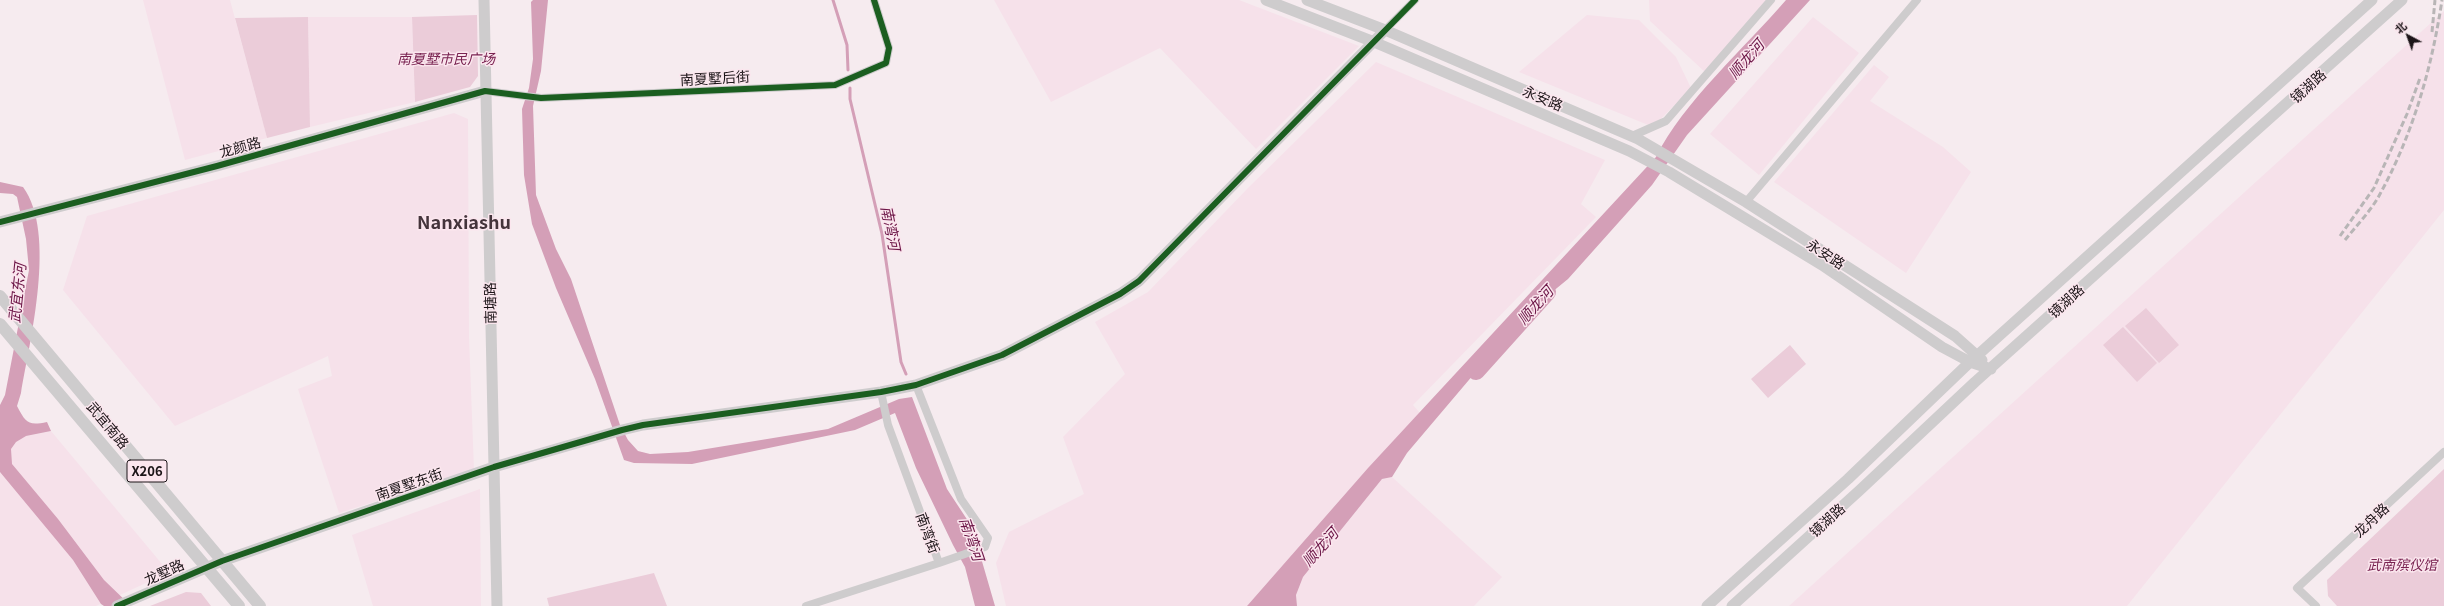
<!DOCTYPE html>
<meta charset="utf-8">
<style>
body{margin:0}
#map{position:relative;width:2444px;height:606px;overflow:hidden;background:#f6ebef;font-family:Georgia,"Noto Sans SC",serif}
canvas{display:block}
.north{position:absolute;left:2388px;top:16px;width:40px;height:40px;-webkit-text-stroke:3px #fbe6ee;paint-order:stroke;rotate:319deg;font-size:11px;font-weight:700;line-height:16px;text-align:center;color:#1c1518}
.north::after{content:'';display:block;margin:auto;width:14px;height:18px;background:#1c1518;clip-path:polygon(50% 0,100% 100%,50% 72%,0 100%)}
</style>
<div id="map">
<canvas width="2444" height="606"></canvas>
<div class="north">北</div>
</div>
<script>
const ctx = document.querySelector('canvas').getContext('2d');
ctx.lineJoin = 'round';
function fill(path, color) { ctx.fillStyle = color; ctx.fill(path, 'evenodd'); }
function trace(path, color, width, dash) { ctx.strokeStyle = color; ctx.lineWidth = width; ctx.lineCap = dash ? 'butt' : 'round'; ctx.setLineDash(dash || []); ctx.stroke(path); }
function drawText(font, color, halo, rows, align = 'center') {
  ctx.font = font + ' Georgia,"Noto Sans SC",serif'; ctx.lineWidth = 3; ctx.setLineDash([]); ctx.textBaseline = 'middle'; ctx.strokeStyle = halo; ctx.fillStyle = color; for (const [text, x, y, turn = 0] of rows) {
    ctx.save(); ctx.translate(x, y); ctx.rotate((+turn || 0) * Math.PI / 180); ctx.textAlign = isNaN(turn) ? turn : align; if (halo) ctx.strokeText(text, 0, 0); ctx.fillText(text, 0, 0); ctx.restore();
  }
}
const built = new Path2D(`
 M143 0H230L267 138 185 160Z
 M994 0H1239L1359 46 1256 149 1160 48 1051 102Z
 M1649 0H1767L1706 73 1650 21Z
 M2444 11V210L2127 606H1789Z
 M1587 15 1639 20 1676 57 1691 88 1653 127 1519 72Z
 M308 17H412L415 102 310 127Z
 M1813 17 1859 53 1759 175 1710 134Z
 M1376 62 1605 160 1581 204 1596 217 1413 405 1420 413 1368 468 1247 606H1006L996 563 1009 532 1084 494 1063 437 1125 374 1095 322 1148 292 1248 188Z
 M1874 65 1889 77 1870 101 1943 147 1971 172 1906 273 1774 182Z
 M454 113 468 119 469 337 474 470 339 513 298 389 332 376 328 356 175 426 63 290 87 216Z
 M51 431 162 564 159 577 96 606H0V434L26 436Z
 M1392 477 1502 577 1474 606H1297L1296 595 1303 577 1382 479Z
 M480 489 481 606H373L352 535Z`);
const green = new Path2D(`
 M477 15 478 76 470 87 415 102 412 17Z
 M308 17 310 127 267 138 235 18Z
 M2146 308 2179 345 2159 363 2125 326Z
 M2123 327 2157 363 2137 382 2103 345Z
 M1790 345 1806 364 1768 398 1751 379Z
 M2444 469V606H2337L2328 596 2327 580Z
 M654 573 667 606H549L547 598Z
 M186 592 201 593 211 606H150Z`);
const water = new Path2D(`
 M533 0H548L541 71 533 106 536 195 556 249 571 279 620 425 628 440 638 451 650 454 688 452 828 429 899 399 912 397 947 489 972 527 995 606H975L965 567 953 545 916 468 895 413 855 430 692 464 634 463 624 460 595 379 556 288 532 224 524 175 522 109 529 88 533 59 531 2Z
 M1786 0H1810L1687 135 1652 185 1568 279 1524 315 1407 453 1392 477 1382 479 1303 577 1296 595 1297 606H1247L1368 468 1656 157C1683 102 1745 48 1786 0Z
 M0 182 23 187C57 233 30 340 21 393L17 406C26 423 28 426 47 422L51 431 26 436 16 442 11 449 12 464 58 519 104 580 131 606H104L101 604 73 560 0 472V405L5 395 29 270 26 239 17 197 13 194 0 193Z`);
const stream = new Path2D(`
 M833 0 847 45 848 70
 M850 88V99L882 234 901 362 906 374`);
const river = new Path2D(`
 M1476 371 1547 292`);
const street = new Path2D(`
 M1385 30 1415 0
 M485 91 541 98 835 85 886 63 889 48 874 0
 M1632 136 1666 121 1771 0
 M1746 202 1917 0
 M916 385 961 499 988 538 985 547 939 563
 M806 606 939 563 888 425 881 392
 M2316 606 2297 588 2444 452`);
const secondary = new Path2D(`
 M484 0 497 606
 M1266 0 1374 42 1629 151 1669 172 1822 265 1942 347 1970 362 1991 369
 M1307 0 1385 30 1638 139 1746 202 1955 336 1982 360
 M0 222 217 166 485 91
 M117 606 222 561 494 467 622 430 643 425 881 392 916 385 1002 355 1120 294 1139 281 1385 30
 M1707 606 1848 479 1970 362 2372 0
 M1732 606 1860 490 1975 382 2402 0`);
const primary = new Path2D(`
 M0 296 260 606
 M0 324 239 606`);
const rail = new Path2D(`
 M2432 32 2435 0
 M2340 236 2374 188 2407 114 2420 78
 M2345 240C2356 226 2371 211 2380 194 2413 134 2432 67 2442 0`);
const cycleway = new Path2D(`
 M0 222 217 166 485 91 541 98 835 85 886 63 889 48 874 0
 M117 606 222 561 494 467 622 430 643 425 881 392 916 385 1002 355 1120 294 1139 281 1415 0`);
const shields = [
 [147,471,40]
];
const shieldNames = [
 ["X206",147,471]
];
const parkNames = [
 ["南夏墅市民广场",446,59],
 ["武南殡仪馆",2402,565]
];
const streetNames = [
 ["南夏墅后街",715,78,-3],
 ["镜湖路",2308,86,-42],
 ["永安路",1543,98,23],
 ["龙颜路",240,147,-15],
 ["永安路",1826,254,33],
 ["镜湖路",2066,301,-42],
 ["南塘路",490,303,-91],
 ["武宜南路",108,425,50],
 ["南夏墅东街",409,484,-19],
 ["镜湖路",1827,520,-42],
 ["龙舟路",2371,520,-43],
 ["南湾街",928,533,70],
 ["龙墅路",164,572,-24]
];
const waterNames = [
 ["顺龙河",1746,59,-49],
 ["南湾河",891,228,79],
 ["武宜东河",17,293,-84],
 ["顺龙河",1535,305,-48],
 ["南湾河",972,539,71],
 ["顺龙河",1320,547,-48]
];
const districtNames = [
 ["Nanxiashu",464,222]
];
fill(built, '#f6e1ea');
fill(green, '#ebccd9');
fill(water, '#d49fb7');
trace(stream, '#d49fb7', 3);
trace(river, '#d49fb7', 18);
trace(street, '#cecccd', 8);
trace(secondary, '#cecccd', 11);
trace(primary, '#cecccd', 12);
trace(rail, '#b8b5b6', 3, [6, 3]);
trace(cycleway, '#1b5e20', 6);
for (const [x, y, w] of shields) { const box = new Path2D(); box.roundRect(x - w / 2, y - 11, w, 22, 3); ctx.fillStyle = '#fbe6ee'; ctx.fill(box); trace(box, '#1c1518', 1); }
drawText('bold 13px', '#1c1518', null, shieldNames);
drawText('italic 14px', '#792351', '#fbe6ee', parkNames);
drawText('14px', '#1c1518', '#fbe6ee', streetNames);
drawText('italic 15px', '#6c1647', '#fbe6ee', waterNames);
drawText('bold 18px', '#44343b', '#fbe6ee', districtNames);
</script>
